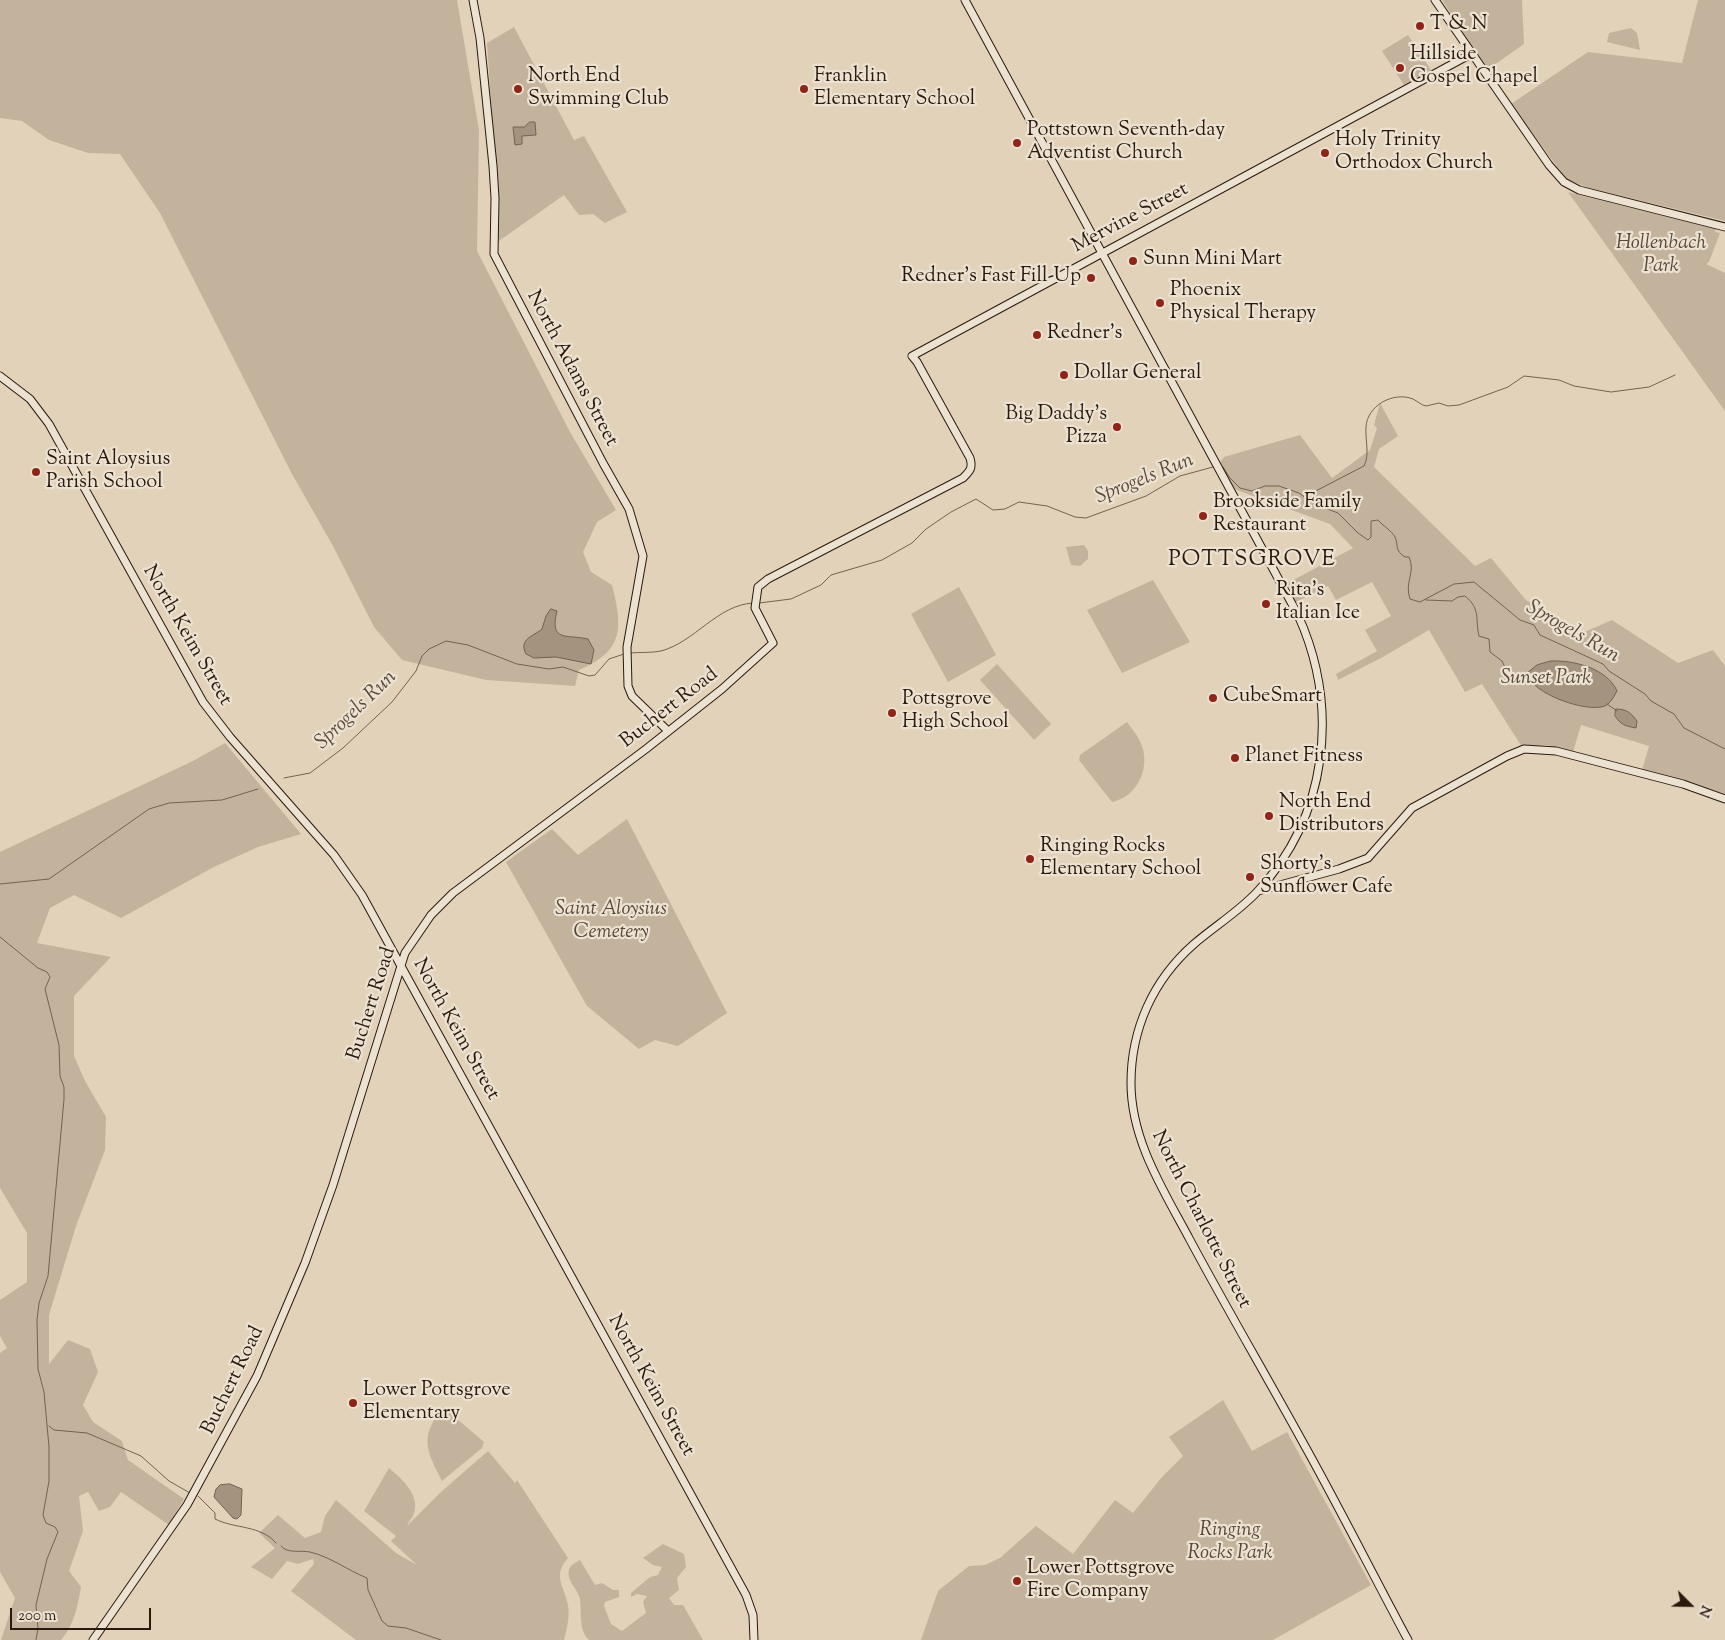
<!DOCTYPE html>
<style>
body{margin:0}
#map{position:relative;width:1725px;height:1640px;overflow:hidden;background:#e2d2ba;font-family:"Sorts Mill Goudy",serif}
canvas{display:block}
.north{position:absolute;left:1665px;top:1580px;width:50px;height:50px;-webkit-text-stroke:4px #ece2d2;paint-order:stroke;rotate:113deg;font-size:14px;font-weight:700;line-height:20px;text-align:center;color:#2c190d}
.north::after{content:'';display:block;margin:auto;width:18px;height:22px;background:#2c190d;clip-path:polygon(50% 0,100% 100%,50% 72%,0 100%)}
.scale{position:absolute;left:10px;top:1608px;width:141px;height:22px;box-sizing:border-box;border:2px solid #2c190d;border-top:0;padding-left:6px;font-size:15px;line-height:18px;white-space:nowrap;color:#2c190d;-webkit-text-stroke:4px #ece2d2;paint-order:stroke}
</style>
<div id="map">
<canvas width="1725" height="1640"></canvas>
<div class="north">N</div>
<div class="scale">200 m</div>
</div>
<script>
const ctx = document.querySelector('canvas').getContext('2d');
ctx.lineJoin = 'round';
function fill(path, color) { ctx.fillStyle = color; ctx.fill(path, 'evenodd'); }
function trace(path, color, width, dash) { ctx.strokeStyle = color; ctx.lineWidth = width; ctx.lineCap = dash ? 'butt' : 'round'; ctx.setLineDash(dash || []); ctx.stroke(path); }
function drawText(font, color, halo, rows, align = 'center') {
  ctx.font = font + ' "Sorts Mill Goudy",serif'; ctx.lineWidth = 4.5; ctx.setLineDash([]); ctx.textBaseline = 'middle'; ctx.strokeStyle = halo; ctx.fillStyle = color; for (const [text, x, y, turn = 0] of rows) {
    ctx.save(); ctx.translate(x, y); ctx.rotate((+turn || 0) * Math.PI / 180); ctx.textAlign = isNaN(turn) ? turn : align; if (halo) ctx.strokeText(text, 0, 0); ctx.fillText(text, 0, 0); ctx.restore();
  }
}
const green = new Path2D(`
 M0 0H457L479 130 477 251 570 432 616 510 597 522 583 552 591 572 612 585C623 628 624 651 579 670L575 686 486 680 402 660 374 627 333 546 292 474 160 213 120 154 88 153 49 140 22 121 0 118Z
 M1442 0H1522L1524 44 1487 70Z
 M1698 0H1725V221L1589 188 1568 180 1558 168 1511 104 1588 52 1682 63Z
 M514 27 574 140 584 136 627 212 605 223 593 214 579 215 564 195 496 243 498 206 487 43Z
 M1631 28 1637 33 1640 50 1607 42 1609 33Z
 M1408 35 1431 70 1404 85 1382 51Z
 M1568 192 1716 229 1715 232 1720 233 1709 262 1706 264 1725 273V411Z
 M1380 403 1398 436 1379 449 1374 467 1475 566 1491 558 1526 600 1580 634 1612 620 1678 663 1713 650 1725 666V795L1642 770 1649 746 1581 725 1573 752 1546 745 1522 747 1482 684 1465 692 1429 630 1381 658 1338 680 1336 674 1377 651 1365 630 1391 616 1372 582 1336 600 1328 586 1296 602 1286 584 1353 548 1330 524 1234 489 1220 462 1224 457 1300 435 1332 478 1370 450 1377 428 1374 425Z
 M1084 545 1088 551V559L1080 566 1071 565 1066 547Z
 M1153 580 1190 642 1122 673 1087 610Z
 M959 587 996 655 948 682 911 614Z
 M997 664 1051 724 1034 740 980 680Z
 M1127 722C1132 729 1139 737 1142 746 1150 769 1137 797 1112 802L1079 760 1080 755Z
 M225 743 301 834 258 847 212 868 121 918 74 895 50 908 37 943 111 957 74 996V1056L85 1081 106 1117 105 1150 76 1226 49 1315V1364L68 1340 90 1349 98 1372 83 1405 93 1422 122 1441 128 1460 184 1499 169 1525 121 1492 110 1507 99 1511 88 1492 79 1496 83 1531 69 1571 81 1587C78 1605 74 1625 61 1640H1L15 1598 0 1572V1353L7 1348 0 1336V1300L27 1282V1233L0 1188V852L193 761Z
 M627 819 727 1013 678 1046 655 1040 639 1049 587 1006 506 862 552 829 578 855Z
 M1223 1400 1252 1451 1287 1432 1371 1585 1273 1640H921L938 1591 969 1566 985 1565 1000 1558 1036 1526 1073 1554 1115 1500 1133 1513 1162 1477 1183 1456 1169 1437Z
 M443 1407 484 1442 482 1448 442 1481C426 1449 419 1438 443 1407Z
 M488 1451 515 1483 517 1480 568 1558C552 1576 564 1585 568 1605 570 1617 567 1628 564 1640H356L291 1591 314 1564 313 1559 298 1564 287 1561 272 1579 251 1567 275 1548 259 1533 278 1515 305 1538 321 1532 325 1516 336 1500 396 1553 417 1565 391 1541 396 1536 364 1511 389 1468C402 1479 422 1496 413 1516 411 1519 408 1523 407 1526L441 1492Z
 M663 1544 684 1554 686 1567 677 1578 679 1590 669 1598 674 1605H683L703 1640H589C578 1630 582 1612 580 1599 578 1589 566 1581 569 1570 570 1565 575 1563 580 1560L595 1585 602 1583 613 1590H619V1597L605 1602 604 1606 611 1624 622 1631 646 1613 643 1602 647 1596 637 1594 631 1597V1593L650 1577 658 1575 662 1567 653 1565 643 1558Z`);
const water = new Path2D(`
 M530 122H535L536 135 522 136V144L515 145 513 127H524Z
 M551 609 557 611C549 643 567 634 588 639L594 650 591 664 556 657 534 658 526 654C518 639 534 636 542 629L546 616Z
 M1551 661C1573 660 1607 668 1617 691 1614 696 1611 703 1605 706 1587 713 1531 694 1527 673L1537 665Z
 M1616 709C1627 709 1631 713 1637 721L1636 728C1625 726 1621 725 1615 716Z
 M230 1484 242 1489 241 1515 237 1519 233 1518 214 1497 216 1489 220 1485Z`);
const stream = new Path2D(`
 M1220 466 1223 467 1230 478 1240 488 1252 491 1265 486H1279L1299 493 1314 504 1338 513 1358 533 1368 540 1371 537V521L1378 520C1382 525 1392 531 1395 537 1399 546 1394 550 1405 557H1409C1416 572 1404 583 1410 599L1420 602 1454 584 1474 582 1520 620 1534 625 1540 635 1603 664 1609 671 1645 694 1651 701 1674 714 1684 728 1725 749
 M1306 496 1364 466C1370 454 1365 440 1366 427 1367 406 1393 391 1413 399 1417 401 1421 405 1426 406L1439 403 1448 406 1459 405 1508 387 1524 376 1559 380 1574 386 1611 392 1649 387 1675 375
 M1426 600 1452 601 1458 597 1465 596C1481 609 1475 619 1479 636L1489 639 1490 652 1502 661 1509 676 1530 680
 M759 603 791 599 821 585 831 575 882 560 912 543 926 529 951 512 976 499 993 510 1005 509 1019 502 1047 506 1075 517 1086 518 1146 496 1180 476 1213 467
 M630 653C640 652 652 653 661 651 695 642 717 605 753 603
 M1607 704 1617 711
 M284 778 310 773 343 748 392 702 416 671 422 656 429 649 446 641 468 645 517 664 549 669 563 667 589 676 595 675 609 659 624 654
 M0 884 49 879 149 809 169 803 222 800 258 789
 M0 937 38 968 47 972 50 977 45 989 59 1045 60 1076 64 1087V1099L48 1276 39 1303 37 1320 38 1369 44 1392 49 1447V1481L43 1515 46 1523 55 1527 58 1532 47 1559 36 1605 38 1628 36 1640
 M49 1426 54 1430 87 1433 141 1456 169 1481 190 1493
 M198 1496 215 1513V1519C235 1529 261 1525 276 1543
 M281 1546C287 1554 301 1550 310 1552 331 1557 347 1570 367 1578L368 1590 382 1621 388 1626 406 1628 441 1640`);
const secondary = new Path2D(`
 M473 0 480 38 493 166 495 198 494 254 603 463 629 509 643 556 627 647 628 686 632 696 668 731
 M965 0 1298 615C1340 708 1328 816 1257 892 1238 912 1215 926 1194 944 1153 980 1131 1029 1131 1083 1131 1141 1164 1191 1190 1240 1226 1307 1264 1372 1301 1439 1338 1505 1372 1573 1408 1640
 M1435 0 1549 165 1564 182 1579 190 1725 227
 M0 376 30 399 49 424 203 702 230 737 334 855 362 895 746 1595 753 1615 754 1640
 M1258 891 1339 869 1368 858 1412 808 1507 756 1524 749 1556 751 1683 784 1725 799
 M93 1640 187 1505 257 1376 305 1263 333 1185 405 953 431 915 453 893 646 749 722 689 773 643 755 608 758 587 768 579 963 478C970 471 973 468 970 458L917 362 912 356 1471 54`);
const markers = [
 [1420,26,5,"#8f2418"],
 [1400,68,5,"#8f2418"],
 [518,89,5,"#8f2418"],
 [804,89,5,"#8f2418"],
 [1017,143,5,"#8f2418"],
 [1325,153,5,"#8f2418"],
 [1133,261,5,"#8f2418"],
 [1091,278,5,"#8f2418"],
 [1160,303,5,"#8f2418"],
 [1037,335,5,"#8f2418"],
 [1064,375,5,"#8f2418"],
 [1117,427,5,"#8f2418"],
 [36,472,5,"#8f2418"],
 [1203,516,5,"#8f2418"],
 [1266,604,5,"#8f2418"],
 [1213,698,5,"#8f2418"],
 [892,713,5,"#8f2418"],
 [1235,758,5,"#8f2418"],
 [1269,816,5,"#8f2418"],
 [1030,859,5,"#8f2418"],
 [1250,877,5,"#8f2418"],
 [353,1403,5,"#8f2418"],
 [1017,1581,5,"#8f2418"]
];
const poiNames = [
 ["T & N",1430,26],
 ["Hillside",1410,56],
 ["Gospel Chapel",1410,79],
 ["North End",528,78],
 ["Swimming Club",528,101],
 ["Franklin",814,78],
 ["Elementary School",814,101],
 ["Pottstown Seventh-day",1027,132],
 ["Adventist Church",1027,155],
 ["Holy Trinity",1335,142],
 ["Orthodox Church",1335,165],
 ["Sunn Mini Mart",1143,261],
 ["Redner's Fast Fill-Up",1081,278,"right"],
 ["Phoenix",1170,292],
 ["Physical Therapy",1170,315],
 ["Redner's",1047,335],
 ["Dollar General",1074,375],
 ["Big Daddy's",1107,416,"right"],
 ["Pizza",1107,439,"right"],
 ["Saint Aloysius",46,461],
 ["Parish School",46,484],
 ["Brookside Family",1213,504],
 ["Restaurant",1213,527],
 ["Rita's",1276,592],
 ["Italian Ice",1276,615],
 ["CubeSmart",1223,698],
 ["Pottsgrove",902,701],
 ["High School",902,724],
 ["Planet Fitness",1245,758],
 ["North End",1279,804],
 ["Distributors",1279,827],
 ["Ringing Rocks",1040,848],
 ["Elementary School",1040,871],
 ["Shorty's",1260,866],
 ["Sunflower Cafe",1260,889],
 ["Lower Pottsgrove",363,1392],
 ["Elementary",363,1415],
 ["Lower Pottsgrove",1027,1570],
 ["Fire Company",1027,1593]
];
const streetNames = [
 ["Mervine Street",1131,219,-28],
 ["North Adams Street",571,369,62],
 ["North Keim Street",186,636,60],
 ["Buchert Road",670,709,-38],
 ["Buchert Road",373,1004,-72],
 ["North Keim Street",455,1030,61],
 ["North Charlotte Street",1200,1220,63],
 ["Buchert Road",234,1381,-64],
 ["North Keim Street",650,1386,61]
];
const parkNames = [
 ["Hollenbach",1661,245],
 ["Park",1661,268],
 ["Sunset Park",1546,680],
 ["Saint Aloysius",611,911],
 ["Cemetery",611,934],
 ["Ringing",1230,1532],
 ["Rocks Park",1230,1555]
];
const waterNames = [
 ["Sprogels Run",1145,480,-22],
 ["Sprogels Run",1572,633,30],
 ["Sprogels Run",357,711,-44]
];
const quarterNames = [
 ["POTTSGROVE",1252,561]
];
fill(green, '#c3b39d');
fill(water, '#a4937f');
trace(water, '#746251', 1);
trace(stream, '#746251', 1);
trace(secondary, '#2c190d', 9);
trace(secondary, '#ece2d2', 7);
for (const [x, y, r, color] of markers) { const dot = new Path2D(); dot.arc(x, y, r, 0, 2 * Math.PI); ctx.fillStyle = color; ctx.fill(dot); trace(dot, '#ece2d2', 2); }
drawText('20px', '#2c190d', '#ece2d2', poiNames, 'left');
drawText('20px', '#2c190d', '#ece2d2', streetNames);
drawText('italic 20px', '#594738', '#ece2d2', parkNames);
drawText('italic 21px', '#5c4a3b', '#ece2d2', waterNames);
ctx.letterSpacing = '1px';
drawText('22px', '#2c190d', '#ece2d2', quarterNames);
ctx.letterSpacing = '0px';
</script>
